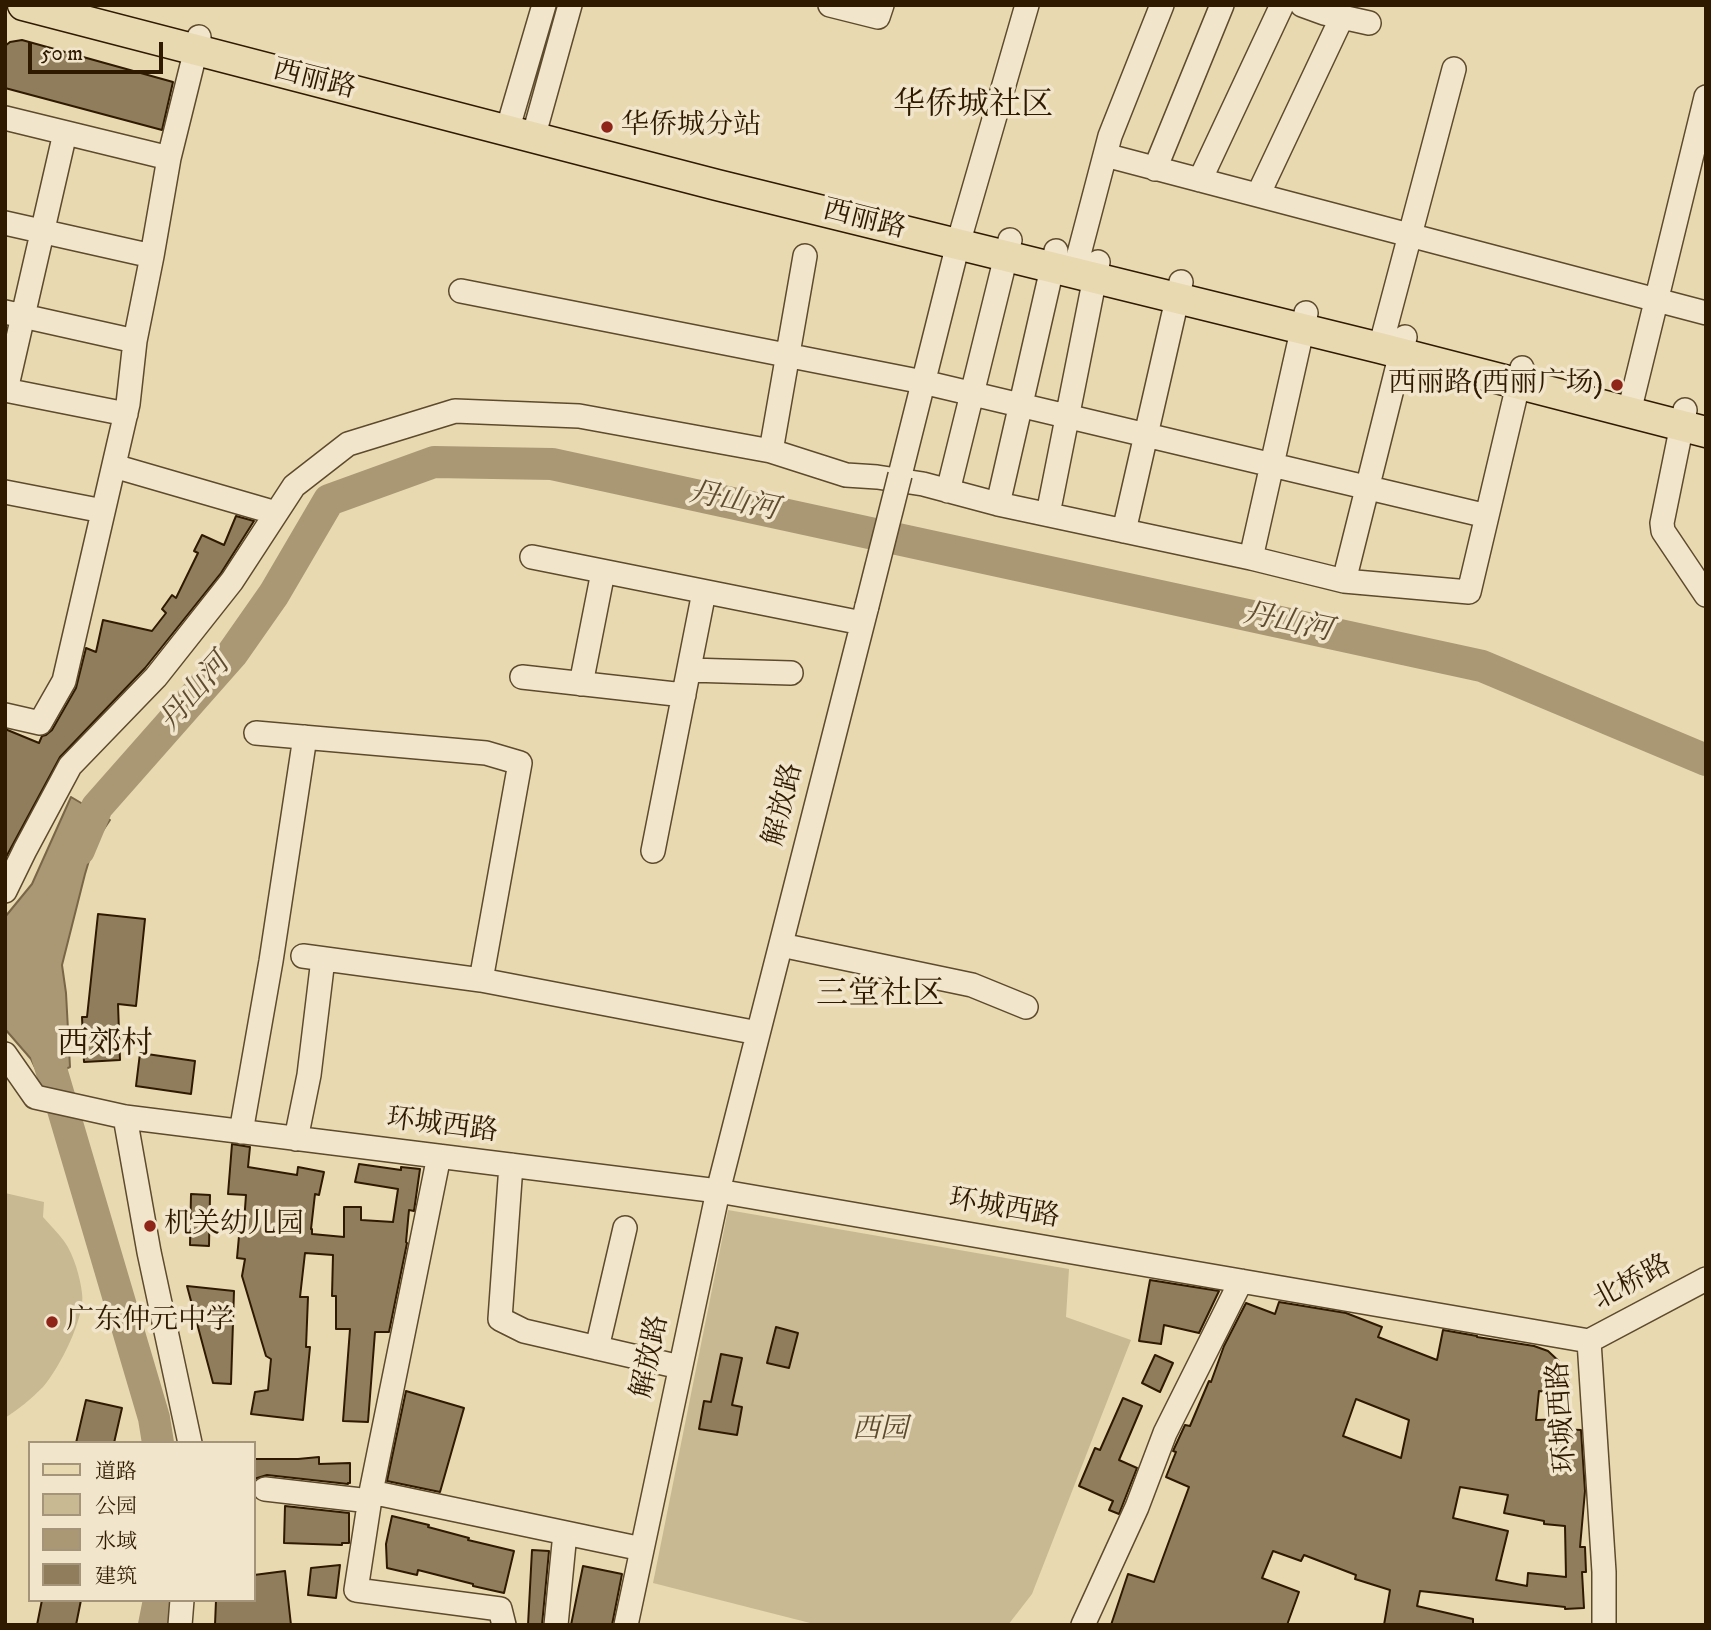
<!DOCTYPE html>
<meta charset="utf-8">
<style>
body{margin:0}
#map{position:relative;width:1711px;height:1630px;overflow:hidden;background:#e9d9b1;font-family:"IM FELL DW Pica","Noto Serif SC",serif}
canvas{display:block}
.frame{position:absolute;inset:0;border:7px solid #2f1a00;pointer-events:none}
.legend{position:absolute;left:28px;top:1441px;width:228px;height:161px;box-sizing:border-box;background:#f1e6cc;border:2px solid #a3947a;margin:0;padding:9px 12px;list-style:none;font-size:21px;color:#2f1a00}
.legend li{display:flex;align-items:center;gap:14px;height:35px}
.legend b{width:35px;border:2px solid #a3947a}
.scale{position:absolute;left:28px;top:42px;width:135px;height:32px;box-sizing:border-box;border:4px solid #2f1a00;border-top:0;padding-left:9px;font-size:21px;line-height:24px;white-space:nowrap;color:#2f1a00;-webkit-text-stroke:5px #f1e6cc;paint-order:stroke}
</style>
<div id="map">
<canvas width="1711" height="1630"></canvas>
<div class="frame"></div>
<ul class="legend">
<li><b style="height:9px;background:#e9d9b1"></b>道路</li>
<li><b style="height:19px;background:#c9b993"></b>公园</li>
<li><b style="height:19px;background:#aa9875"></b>水域</li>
<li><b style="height:19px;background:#907d5c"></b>建筑</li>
</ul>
<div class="scale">50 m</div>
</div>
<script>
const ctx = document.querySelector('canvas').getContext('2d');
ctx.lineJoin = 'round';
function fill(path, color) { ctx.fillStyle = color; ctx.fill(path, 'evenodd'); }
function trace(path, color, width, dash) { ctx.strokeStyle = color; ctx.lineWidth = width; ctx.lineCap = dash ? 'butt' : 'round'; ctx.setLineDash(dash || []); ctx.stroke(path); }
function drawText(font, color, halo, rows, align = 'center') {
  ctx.font = font + ' "IM FELL DW Pica","Noto Serif SC",serif'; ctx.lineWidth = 7; ctx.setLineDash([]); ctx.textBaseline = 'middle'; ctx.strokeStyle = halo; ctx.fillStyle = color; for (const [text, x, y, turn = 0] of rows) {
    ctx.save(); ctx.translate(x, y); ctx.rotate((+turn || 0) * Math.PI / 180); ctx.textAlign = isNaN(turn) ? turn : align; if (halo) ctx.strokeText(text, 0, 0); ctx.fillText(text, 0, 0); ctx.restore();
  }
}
const green = new Path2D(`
 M5 1193 44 1202 43 1217C50 1225 58 1233 64 1241 74 1255 80 1277 82 1293 86 1316 59 1369 43 1387 31 1399 19 1409 5 1418Z
 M728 1210 1069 1269 1066 1317 1131 1340 1032 1594 1008 1625H818L653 1583Z`);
const water = new Path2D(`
 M71 797 110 820 94 844 85 874 62 965 66 993 70 1067 41 1080 31 1059 5 1029V917L32 884Z`);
const river = new Path2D(`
 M79 850 97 807 232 654 274 594 329 500 434 462 552 464 1482 666 1706 760
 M41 1035 154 1418 158 1443
 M154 1625 159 1600`);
const building = new Path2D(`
 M22 40 173 82 162 130 5 88V46L10 42Z
 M236 516 254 521 221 573 145 668 60 757 5 859V729L39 743 42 736 46 735 52 730 76 688 86 648 96 652 103 620 152 631 166 613 162 609 172 595 176 598 198 553 194 551 202 535 224 545Z
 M98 914 145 919 136 1006 118 1004 120 1060 84 1062 82 1017H87Z
 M140 1053 195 1061 191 1094 136 1086Z
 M232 1144 250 1147 248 1167 297 1175 298 1167 324 1172 319 1195 315 1194 311 1229H312V1234L344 1237V1207H361V1220L393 1222 398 1189 355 1182 359 1164 401 1170V1167L420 1169 414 1211 409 1210 406 1242 407 1243 389 1332H375L368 1422 343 1421 350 1329H336V1296H332L333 1255 305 1253 300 1297H308L306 1347H310L303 1420 251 1414 255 1392 268 1390 271 1359 266 1356 242 1276 245 1259 237 1258 239 1236H243L246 1195 228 1194Z
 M191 1194 210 1195 209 1246 190 1245Z
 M1150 1280 1219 1291 1199 1333 1164 1325 1161 1344 1139 1341Z
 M187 1286 234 1291 231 1384 213 1383Z
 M1279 1302 1346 1313 1382 1327 1378 1337 1437 1360 1443 1330 1477 1336V1337L1534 1346 1548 1351 1564 1366 1570 1385 1571 1395 1539 1391 1536 1420 1563 1419 1564 1429 1581 1430 1585 1491 1580 1547H1585L1586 1572H1582L1584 1608 1565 1609V1607L1420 1591 1417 1606 1473 1619V1625H1384L1390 1590 1355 1579 1356 1575 1304 1555 1301 1561 1273 1551 1262 1578 1299 1592 1287 1625H1111L1128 1574 1154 1582 1189 1487 1166 1477 1176 1452 1173 1451 1185 1425 1190 1426 1209 1381 1211 1382 1224 1346 1246 1303 1275 1314ZM1356 1399 1409 1420 1401 1458 1343 1436ZM1460 1487 1508 1495 1504 1513 1544 1521V1524L1565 1526 1566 1577 1528 1573 1527 1586 1496 1580 1508 1531 1453 1518Z
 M776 1327 798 1333 789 1368 767 1363Z
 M721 1354 742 1358 732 1405 742 1407 737 1435 699 1429 704 1401 711 1402Z
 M1155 1355 1173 1363 1160 1392 1142 1383Z
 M406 1391 464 1408 440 1492 387 1481Z
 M1123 1398 1142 1406 1119 1460 1137 1468 1119 1514 1109 1510 1113 1501 1079 1486 1095 1448 1100 1450Z
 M86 1400 122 1408 114 1443H76Z
 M319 1457V1464L350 1463V1483H348V1484L267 1475 254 1479V1459H298Z
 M285 1506 349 1513V1543H342V1545L284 1543Z
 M392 1516 429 1525 428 1527 469 1538 468 1540 514 1551 504 1593 473 1586V1584L418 1570 417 1575 387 1568 386 1544Z
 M532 1550 549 1551 542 1625H528Z
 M340 1565 336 1598 308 1595 311 1568Z
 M583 1566 622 1574 612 1625H571Z
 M285 1571 291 1625H215L216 1600H254V1575Z
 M42 1600H81L76 1625H37Z`);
const minor = new Path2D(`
 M830 5 878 17 882 5
 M1302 5 1324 13 1369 23
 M5 118 169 158 199 37
 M507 131 544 5
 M533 138 570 5
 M1105 155 1706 313
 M1155 169 1222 5
 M1200 180 1282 5
 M1258 195 1342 17
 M5 223 152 256
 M1074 273 1110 136 1162 5
 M461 291 923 382 1487 516
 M5 312 135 341
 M1380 348 1454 69
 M5 390 126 414
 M6 390 65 133
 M1685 410 1662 523 1663 531 1706 595
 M1629 412 1706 97
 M771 451 805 256
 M114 466 276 513
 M900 475 958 244 1027 5
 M948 491 1010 240
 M5 492 103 511
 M998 504 1056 251
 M1048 514 1098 262
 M1124 531 1181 282
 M532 557 862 623
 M1251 558 1306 313
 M1344 581 1405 337
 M689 670 791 673
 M522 677 684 695
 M581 684 603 572
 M5 715 40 723 64 681 128 404 135 341 152 256 169 158
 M256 733 486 753 520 763 481 980
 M653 851 704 592
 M5 891 25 850 70 766 156 677 232 581 294 486 348 444 455 411 579 416 771 451 846 475 877 477 923 484 998 504 1251 558 1344 581 1469 592 1522 368
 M781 945 972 985 1026 1007
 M303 956 481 980 758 1033
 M5 1054 35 1097 125 1117 718 1191 1589 1341
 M125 1117 149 1252 190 1443
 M241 1132 271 961 305 737
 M296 1139 309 1075 323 959
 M439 1156 371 1492 356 1590 500 1609 504 1625
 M511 1165 500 1319 524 1331 680 1367
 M1589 1341 1604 1572V1625
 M1589 1341 1706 1279
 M597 1348 625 1228
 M265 1489 370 1501
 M371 1492 642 1549
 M180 1625 182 1600
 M556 1625 565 1533
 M626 1625 718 1191 867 606
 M1083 1625 1137 1507 1165 1433 1241 1281`);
const major = new Path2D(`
 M23 5 717 185 1380 348 1706 432`);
const minorBridge = new Path2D(`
 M867 606 900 475`);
const markers = [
 [607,127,7,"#8f2418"],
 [1617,385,7,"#8f2418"],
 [150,1226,7,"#8f2418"],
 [52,1322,7,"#8f2418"]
];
const streetNames = [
 ["西丽路",314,81,14],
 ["西丽路",864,221,14],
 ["解放路",785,805,-76],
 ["环城西路",442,1127,7],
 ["环城西路",1004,1210,10],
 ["北桥路",1633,1284,-28],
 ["解放路",652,1357,-78],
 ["环城西路",1564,1417,-94]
];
const poiNames = [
 ["华侨城分站",621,127],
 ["西丽路(西丽广场)",1603,385,"right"],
 ["机关幼儿园",164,1226],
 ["广东仲元中学",66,1322]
];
const parkNames = [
 ["西园",880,1431]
];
const waterNames = [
 ["丹山河",733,503,12],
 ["丹山河",1287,624,12],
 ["丹山河",196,694,-49]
];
const quarterNames = [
 ["华侨城社区",973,107],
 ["三堂社区",880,996],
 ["西郊村",105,1046]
];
fill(green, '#c9b993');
fill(water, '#aa9875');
trace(water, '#796646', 2);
trace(river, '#aa9875', 32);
fill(building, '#907d5c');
trace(building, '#2f1a00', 2);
trace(minor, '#5e4a2c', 26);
trace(major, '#2f1a00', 33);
trace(minor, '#f1e6cc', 23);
trace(major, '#e9d9b1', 30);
trace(minorBridge, '#5e4a2c', 26, []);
trace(minorBridge, '#f1e6cc', 23);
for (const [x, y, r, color] of markers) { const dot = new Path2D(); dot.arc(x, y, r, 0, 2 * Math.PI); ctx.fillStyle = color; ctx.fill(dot); trace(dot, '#f1e6cc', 2.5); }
drawText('28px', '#2f1a00', '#f1e6cc', streetNames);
drawText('28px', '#2f1a00', '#f1e6cc', poiNames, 'left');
drawText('italic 28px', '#5d4a2c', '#f1e6cc', parkNames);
drawText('italic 30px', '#604c2f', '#f1e6cc', waterNames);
drawText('32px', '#2f1a00', '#f1e6cc', quarterNames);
</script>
